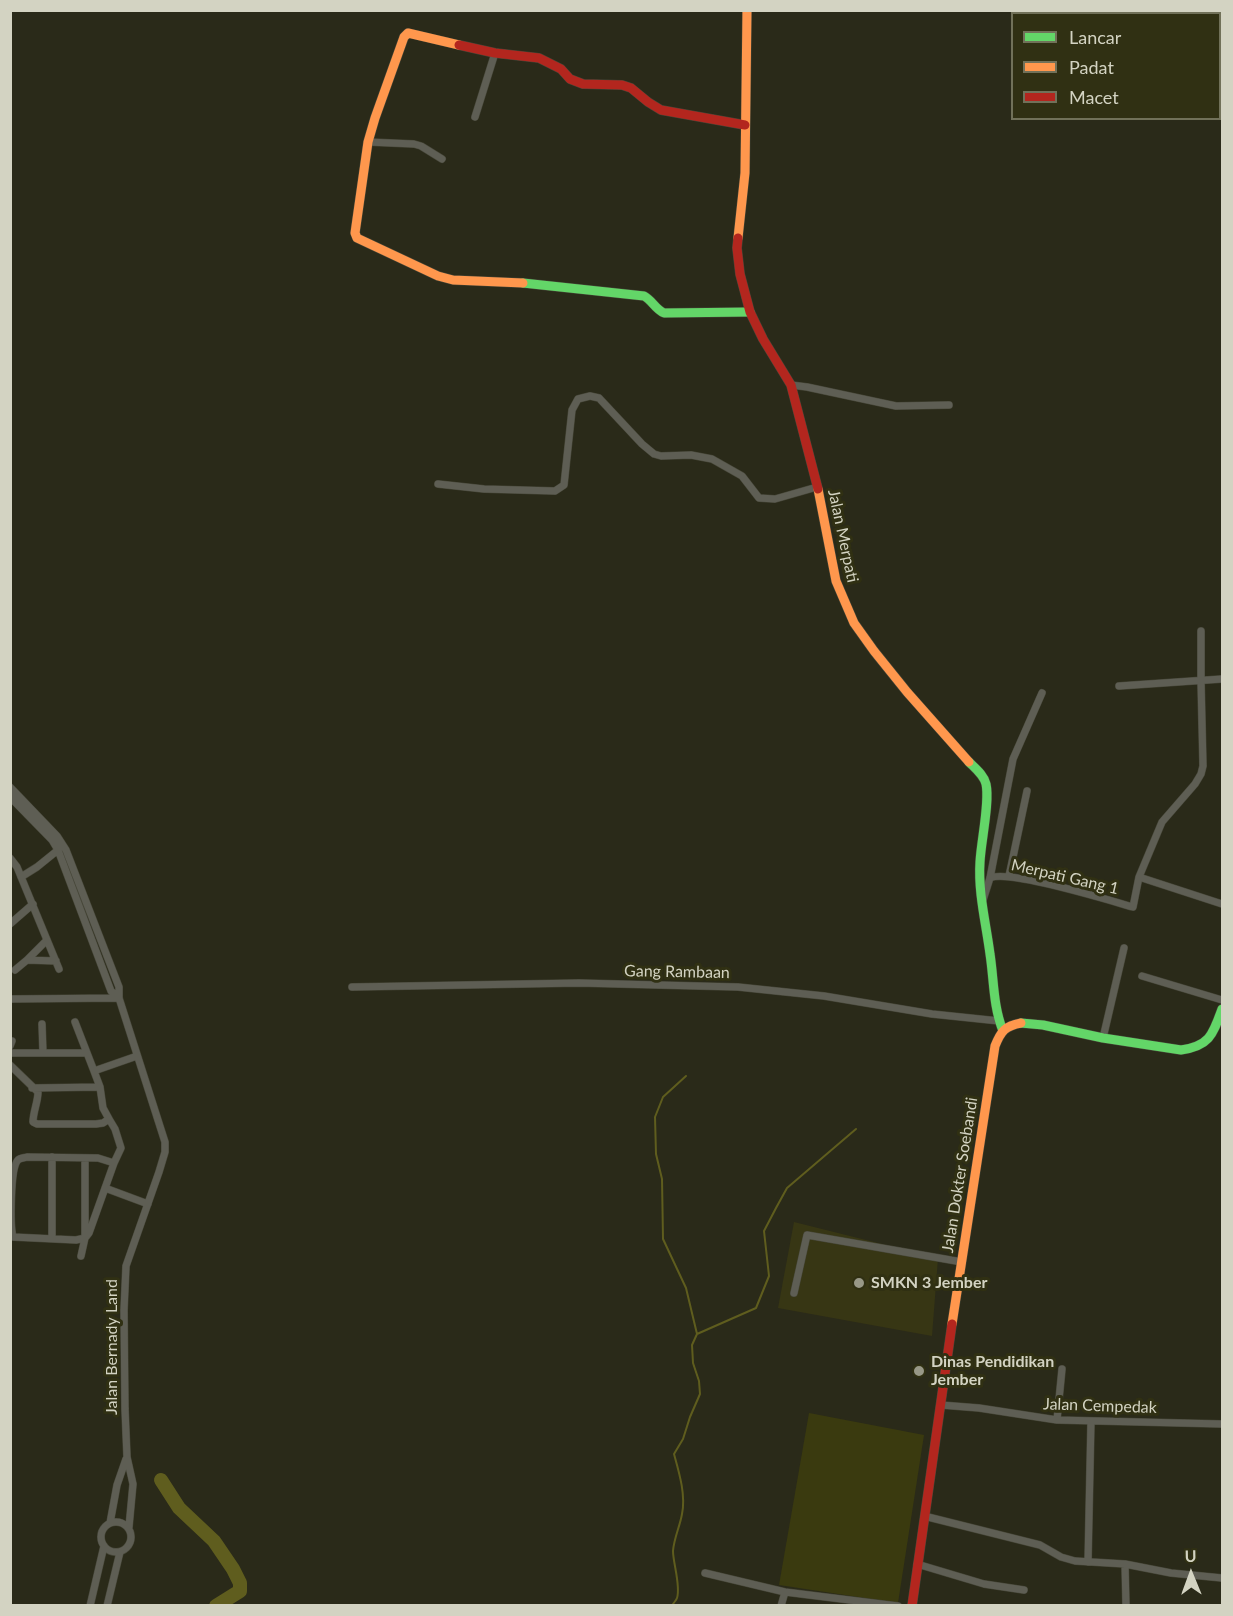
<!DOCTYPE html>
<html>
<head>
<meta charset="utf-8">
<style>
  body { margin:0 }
  #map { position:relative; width:1233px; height:1616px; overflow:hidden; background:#2a2a19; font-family:Lato,sans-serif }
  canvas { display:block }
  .frame { position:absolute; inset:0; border:12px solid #d3d3c2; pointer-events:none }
  .legend { position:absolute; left:1011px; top:12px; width:210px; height:108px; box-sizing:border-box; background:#303013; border:2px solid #717159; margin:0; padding:8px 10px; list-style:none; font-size:18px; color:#d3d3c2 }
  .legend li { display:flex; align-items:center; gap:12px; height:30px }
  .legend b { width:30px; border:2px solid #717159 }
  .north { position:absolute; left:1161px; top:1544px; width:60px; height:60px; -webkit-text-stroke:4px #303013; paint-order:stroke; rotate:359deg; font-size:16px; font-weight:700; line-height:24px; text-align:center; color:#d3d3c2 }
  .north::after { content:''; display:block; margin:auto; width:21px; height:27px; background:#d3d3c2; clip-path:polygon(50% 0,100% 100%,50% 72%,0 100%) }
</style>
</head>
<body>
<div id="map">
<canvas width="1233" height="1616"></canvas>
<div class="frame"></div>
<ul class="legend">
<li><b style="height:8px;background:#63d668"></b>Lancar</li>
<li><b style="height:8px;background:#ff974d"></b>Padat</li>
<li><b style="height:8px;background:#b3261e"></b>Macet</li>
</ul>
<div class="north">U</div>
</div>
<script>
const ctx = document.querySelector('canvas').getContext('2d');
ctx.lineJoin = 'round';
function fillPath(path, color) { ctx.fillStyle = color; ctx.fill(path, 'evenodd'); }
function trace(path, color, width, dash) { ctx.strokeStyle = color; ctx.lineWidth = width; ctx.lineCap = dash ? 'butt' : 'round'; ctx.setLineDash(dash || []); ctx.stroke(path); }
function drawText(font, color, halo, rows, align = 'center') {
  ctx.font = font + ' Lato,sans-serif'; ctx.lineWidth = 6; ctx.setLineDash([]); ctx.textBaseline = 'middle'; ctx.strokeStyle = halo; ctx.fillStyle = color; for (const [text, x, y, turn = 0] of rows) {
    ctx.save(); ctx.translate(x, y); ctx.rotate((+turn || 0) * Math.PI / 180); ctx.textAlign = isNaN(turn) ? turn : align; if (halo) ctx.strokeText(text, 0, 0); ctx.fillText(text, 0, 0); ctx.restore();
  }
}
fillPath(new Path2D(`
  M 794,1222 L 938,1258 L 932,1336 L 778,1308 Z`), '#373614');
fillPath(new Path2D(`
  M 809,1413 L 924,1435 L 898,1603 L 779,1585 Z`), '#3a3a0f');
trace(new Path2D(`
  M 697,1334 L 756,1308 L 769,1276 L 764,1231 L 776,1208 L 787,1188 L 856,1129
  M 672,1606 C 673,1603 676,1601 677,1598 C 681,1586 673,1563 673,1551 C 674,1538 680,1526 682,1514 C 686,1495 679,1472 674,1454 L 683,1439 L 690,1417 L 700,1394 L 699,1381 L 693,1363 L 692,1345 L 697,1334 L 686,1288 L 663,1239 L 662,1179 L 656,1154 L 655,1117 L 663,1097 L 686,1076`), '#5f5d1e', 2);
trace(new Path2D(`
  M 161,1480 L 179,1508 L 214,1541 L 233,1569 L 240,1583 L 240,1591 L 216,1606`), '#5f5d1e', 14);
const street = new Path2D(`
  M 475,117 L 495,53
  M 368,142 L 414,144 L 421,146 L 442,159
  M 791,385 L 807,387 L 896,406 L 949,405
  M 438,484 L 484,489 L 555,491 L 564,485 L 572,410 L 578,399 L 590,396 L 599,398 L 642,444 L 654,454 L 661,456 L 691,455 L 712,459 L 742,476 L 759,498 L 775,499 L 817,487
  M 1119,686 L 1222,679
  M 10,787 L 57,836 L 66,850 L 119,987 L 119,998 L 165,1142 L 165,1152 L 159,1172 L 126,1266 L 124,1310 L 125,1409 L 127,1457 L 133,1484 L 129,1527
  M 10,797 L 52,840 L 58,850 L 111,991 L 119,998
  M 10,858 L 17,867 L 59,969
  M 1009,876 L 1027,791
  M 21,877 L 37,867 L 58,850
  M 1139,877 L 1222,904
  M 990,878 C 1008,869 1108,900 1133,907 L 1139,877 L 1162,822 L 1195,784 L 1201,774 L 1203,766 L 1201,681 L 1201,631
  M 983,900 L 990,878 L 1013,759 L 1042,693
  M 10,924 L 33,904
  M 47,940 L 27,960 L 56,961
  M 15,970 L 27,960
  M 1142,976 L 1222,1000
  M 352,987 L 579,983 L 738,987 L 824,996 L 932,1014 L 999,1021
  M 10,999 L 119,998
  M 75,1022 L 94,1071 L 137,1056
  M 42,1024 L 43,1053
  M 1103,1038 L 1124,948
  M 10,1041 L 12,1041 L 10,1046
  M 10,1053 L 86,1053
  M 10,1065 L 38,1092 C 38,1102 33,1112 33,1122 L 37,1124 L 96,1124 L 103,1123 L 109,1119 L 103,1108 L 100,1087 L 94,1071
  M 32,1088 L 100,1087
  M 109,1119 L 115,1129 L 121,1148 L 114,1163
  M 27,1157 L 98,1158 L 114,1163 L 89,1233 L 85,1238 L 76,1240 L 13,1237 C 10,1226 10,1168 18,1160 C 20,1158 24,1158 27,1157 Z
  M 105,1188 L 148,1204
  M 52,1238 L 52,1157
  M 81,1256 L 85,1238 L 85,1158
  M 794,1293 L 807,1235 L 962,1262
  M 941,1405 L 979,1408 L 1057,1420 L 1222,1424
  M 1057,1420 L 1062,1369
  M 924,1516 L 1040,1545 L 1061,1557 L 1075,1561 L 1125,1564 L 1171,1573 L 1222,1578
  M101 1537a15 15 0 1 1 30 0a15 15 0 1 1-30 0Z
  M 110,1523 L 117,1485 L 126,1459
  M 1088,1562 L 1091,1421
  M 917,1564 L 984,1584 L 1024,1590
  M 1125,1564 L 1126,1606
  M 705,1573 L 785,1592 L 898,1606
  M 90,1606 L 104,1546
  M 107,1606 L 120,1552
  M 781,1606 L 785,1592`);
const fast = new Path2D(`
  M 523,283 L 644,296 C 652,300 655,309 664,313 L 750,312
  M 969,762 C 975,768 984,775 986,784 C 990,802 981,841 980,862 C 978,893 986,923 990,954 C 994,980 993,1006 1003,1031
  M 1021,1023 L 1043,1025 L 1103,1038 L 1181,1050 C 1210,1046 1213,1034 1222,1009`);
const slow = new Path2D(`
  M 459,45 L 408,33 L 404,37 L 375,118 L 368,142 L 355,233 L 357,238 L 438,276 L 453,280 L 523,283
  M 738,238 L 745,173 L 747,10
  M 818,489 L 836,581 L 854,623 L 874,651 L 907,692 L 969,762
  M 952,1324 L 995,1046 C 1001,1031 1005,1026 1021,1023`);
const jam = new Path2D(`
  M 459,45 L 495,53 L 539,58 L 561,69 L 570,79 L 583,84 L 622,85 L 631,88 L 648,102 L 661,110 L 745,125
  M 738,238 L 737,248 L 740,274 L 750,312 L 763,339 L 791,385 L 818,489
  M 912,1606 L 952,1324`);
trace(street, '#474739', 8);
trace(fast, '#474739', 10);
trace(slow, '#474739', 10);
trace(jam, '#474739', 10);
trace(street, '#5e5e54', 7);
trace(fast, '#63d668', 9);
trace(slow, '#ff974d', 9);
trace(jam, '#b3261e', 9);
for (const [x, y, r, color] of [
  [859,1283,6,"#989887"],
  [919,1371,6,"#989887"]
]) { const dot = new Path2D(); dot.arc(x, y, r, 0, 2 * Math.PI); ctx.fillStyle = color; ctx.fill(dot); trace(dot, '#303013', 2); }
drawText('16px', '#d3d3c2', '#303013', [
  ["Jalan Merpati",843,536,78],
  ["Merpati Gang 1",1065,877,13],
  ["Gang Rambaan",677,972,1],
  ["Jalan Dokter Soebandi",960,1175,-81],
  ["Jalan Bernady Land",112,1347,-90],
  ["Jalan Cempedak",1100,1406,2]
]);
drawText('bold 16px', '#d3d3c2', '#303013', [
  ["SMKN 3 Jember",871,1283],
  ["Dinas Pendidikan",931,1362],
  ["Jember",931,1380]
], 'left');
</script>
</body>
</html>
